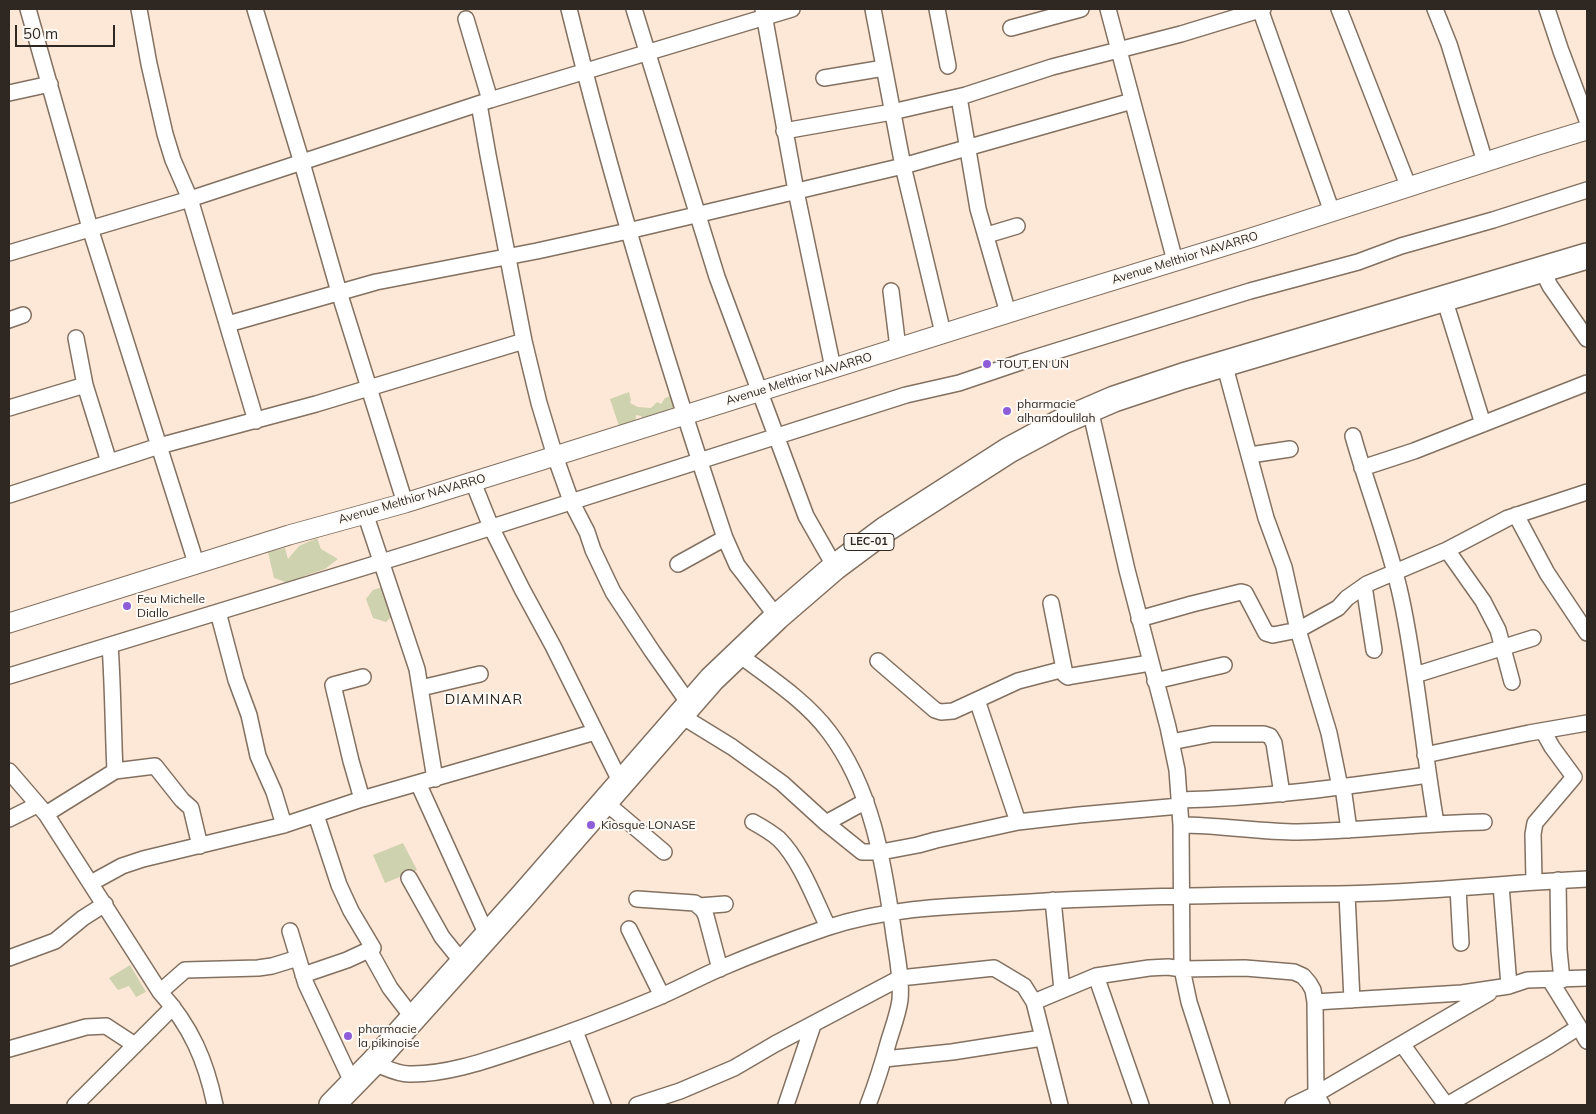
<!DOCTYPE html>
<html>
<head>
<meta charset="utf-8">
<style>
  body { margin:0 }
  #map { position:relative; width:1596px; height:1114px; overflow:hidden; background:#fde8d7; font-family:Mulish,sans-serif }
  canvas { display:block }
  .frame { position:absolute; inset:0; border:10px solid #2f2721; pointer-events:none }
  .scale { position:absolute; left:15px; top:25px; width:100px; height:22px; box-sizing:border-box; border:2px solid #2f2721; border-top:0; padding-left:6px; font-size:15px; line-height:18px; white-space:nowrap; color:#2f2721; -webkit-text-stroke:4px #fdf9f5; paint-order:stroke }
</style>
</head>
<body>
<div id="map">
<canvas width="1596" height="1114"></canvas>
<div class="frame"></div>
<div class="scale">50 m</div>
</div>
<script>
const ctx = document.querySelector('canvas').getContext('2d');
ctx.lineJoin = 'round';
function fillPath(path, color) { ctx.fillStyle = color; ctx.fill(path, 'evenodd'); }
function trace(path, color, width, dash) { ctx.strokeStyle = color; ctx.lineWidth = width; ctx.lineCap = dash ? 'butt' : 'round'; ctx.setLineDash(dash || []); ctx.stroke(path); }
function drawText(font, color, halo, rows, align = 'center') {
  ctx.font = font + ' Mulish,sans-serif'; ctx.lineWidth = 4; ctx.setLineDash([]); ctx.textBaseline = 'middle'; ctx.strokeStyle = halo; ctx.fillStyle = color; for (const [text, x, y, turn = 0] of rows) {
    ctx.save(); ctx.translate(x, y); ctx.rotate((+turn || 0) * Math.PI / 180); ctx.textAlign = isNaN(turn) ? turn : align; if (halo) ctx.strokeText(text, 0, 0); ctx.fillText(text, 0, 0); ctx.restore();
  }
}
fillPath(new Path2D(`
  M 629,392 L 631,400 L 630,403 L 638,407 L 651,408 L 657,402 L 661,404 L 665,398 L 675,394 L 680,410 L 646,425 L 641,416 L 636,415 L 635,428 L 621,432 L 610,399 Z
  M 317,538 L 321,549 L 338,559 L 325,569 L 304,576 L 294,585 L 274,578 L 268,552 L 285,548 L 288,559 L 299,546 Z
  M 388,585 L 395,613 L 386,622 L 373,618 L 366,599 L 373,590 Z
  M 403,843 L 417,870 L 385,883 L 373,855 Z
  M 130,965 L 146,992 L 136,997 L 129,986 L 118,990 L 109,978 Z`), '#cfd2ae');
const minor = new Path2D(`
  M 28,9 L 90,228 L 196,563
  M 139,9 L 149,64 L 165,134 L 173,160 L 190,199 L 256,421
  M 255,9 L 302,163 L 339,292 L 405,503
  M 569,9 C 613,188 667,364 725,538 L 737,565 L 777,617
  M 634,9 L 717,277 L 806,516 L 835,567
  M 763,9 L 796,191 L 833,368
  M 873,9 L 903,166 L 943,333
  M 937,9 L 948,66
  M 1108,9 L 1175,261
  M 1260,9 L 1332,212
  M 1339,9 L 1409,188
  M 1435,9 L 1449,44 L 1485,162
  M 1547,9 L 1561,51 L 1587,120
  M 466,19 L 490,100
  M 1011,28 L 1081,9
  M 824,78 L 884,68
  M 9,93 L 50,84
  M 959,97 L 978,209 L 1008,313
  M 479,104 L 488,155 L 524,341 L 539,403 L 555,456 L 571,501 L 587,532 L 593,550 L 613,592 L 652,651 L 690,705
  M 784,131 L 892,112 L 966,95 L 1052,67 L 1181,34 L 1263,9
  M 987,235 L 1017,226
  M 9,253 L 190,199 L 490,100 L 792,9
  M 1542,270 L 1550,286 L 1587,339
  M 891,291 L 898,348
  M 1444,298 L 1483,424
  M 9,320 L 23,315
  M 228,324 L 376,282 L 537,251 L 628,231 L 903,166 L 1132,101
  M 76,338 L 85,385 L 109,462
  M 1224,363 L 1266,518 L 1284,567 L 1298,630 L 1329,733 L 1340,787
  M 9,408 L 85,385
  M 1090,409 L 1127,570 L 1168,727 L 1177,770 L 1181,825 L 1182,969 L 1189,1002 L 1222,1105
  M 1353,436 C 1368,490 1389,542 1401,597 C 1417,671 1423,748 1436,823
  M 1250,455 L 1290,449
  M 1362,468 L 1414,451 L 1587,383
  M 473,482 L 491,527 L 522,589 L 553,646 L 621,783
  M 9,495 L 159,446 L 316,404 L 524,341
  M 365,513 L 417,669 L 435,779
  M 1516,515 L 1547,573 L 1587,633
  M 1447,550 L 1483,601 L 1498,630 L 1512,682
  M 678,564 L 725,538
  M 1364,586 L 1374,650
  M 1051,603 L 1064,669
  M 218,612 L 236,680 L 249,715 L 258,756 L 274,792 L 284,825
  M 1139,619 L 1192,604 L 1241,592 L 1245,593 L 1266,633 L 1273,635 L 1298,630 L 1338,608 L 1347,598 L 1367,584 L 1447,550 L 1508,518 L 1587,492
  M 110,645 C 113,687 113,729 115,771
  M 738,654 C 769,677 806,701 829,732 C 872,789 883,860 893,928 C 896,952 902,976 900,1000 C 898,1014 893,1027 889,1040 C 883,1062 876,1084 868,1105
  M 878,661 L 935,710 L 941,712 L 953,711 L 1018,681 L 1064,669 L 1065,675 L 1068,677 L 1072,676 L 1150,663
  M 1415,675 L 1533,638
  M 9,676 L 414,552 L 906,395 L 959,383 L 1021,362 L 1250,291 L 1358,262 L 1401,246 L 1493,220 L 1587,190
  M 1155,681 L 1224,665
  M 421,688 L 480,674
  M 977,700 L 1018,822
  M 680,715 L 732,747 L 782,783 L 826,823 L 862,852 L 881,852 L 918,845 L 936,840 L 1018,822 L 1079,815 L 1180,806
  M 1171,742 L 1212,734 L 1264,734 L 1270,736 L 1274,743 L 1282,794
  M 1425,755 L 1529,733 L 1587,723
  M 9,771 L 46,814 L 160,992 C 191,1026 206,1061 215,1105
  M 418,783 L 487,935
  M 1343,787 L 1349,830
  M 362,799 L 351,761 L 333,685 L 363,677
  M 1179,800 C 1263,798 1345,787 1428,775
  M 605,802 L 664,852
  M 46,814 L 115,771 L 155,766 L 182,800 L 191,808 L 200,846
  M 9,819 L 37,805
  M 753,822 C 762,827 771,832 779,839 C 801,861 815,900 828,927
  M 826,823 L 866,801
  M 1181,825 C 1220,825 1259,832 1298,832 C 1360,831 1422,823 1484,822
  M 409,878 L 442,937 L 463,963
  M 1558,880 L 1559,950 L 1562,980
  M 1534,881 L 1533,834 L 1535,823 L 1574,777 L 1552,747 L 1543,731
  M 91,883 L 122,866 L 143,859 L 284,825 L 362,799 L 595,732
  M 1458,888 L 1461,943
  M 1347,894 L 1352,1000
  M 637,899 L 695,903 L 703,910 L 706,916 L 720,969
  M 1053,900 L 1062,990
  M 699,906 L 725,904
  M 629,929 L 662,996
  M 290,931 L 306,984 L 353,1084
  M 369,950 L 390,988 L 413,1018
  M 9,958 L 55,941 L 83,918 L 105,904
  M 303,975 L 347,960 L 373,948 L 351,911 L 339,885 L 316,815
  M 1096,976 L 1141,1105
  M 1509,986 L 1527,980 L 1587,978
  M 160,992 L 185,970 L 258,968 L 272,966 L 298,958
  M 1034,1002 L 1096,976 L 1149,968 L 1168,967 L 1182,969 L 1245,968 L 1294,972 L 1303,976 L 1309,983 L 1313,990 L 1315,1002 L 1316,1094 L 1322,1105
  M 1315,1002 L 1462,993 L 1509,986 L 1501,885
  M 1579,1027 L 1587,1041
  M 575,1031 L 603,1105
  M 1402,1044 L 1446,1105
  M 9,1049 L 86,1027 L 106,1026 L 135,1045
  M 884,1059 L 952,1052 L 1042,1038
  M 373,1063 C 385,1067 396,1074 409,1074 C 447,1075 488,1060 524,1048 C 570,1033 614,1016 659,997 C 680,988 700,977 721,968 C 756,953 791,940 826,928 C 886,908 949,906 1012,903 C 1120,896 1229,895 1337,894 C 1421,893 1504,883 1587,879
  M 75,1105 L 173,1007
  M 637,1105 L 680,1091 L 734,1068 L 775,1044 L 900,978 L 994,968 L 1024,986 L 1034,1002 L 1060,1105
  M 786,1105 L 813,1025
  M 1293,1105 L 1316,1094 L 1489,993
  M 1447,1105 L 1549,1046 L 1579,1027 L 1550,980`);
const tertiary = new Path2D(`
  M 9,623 L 289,535 L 405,503 L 555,456 L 1056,298 L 1254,237 L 1538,145 L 1587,130`);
const trunk = new Path2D(`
  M 332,1105 L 373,1063 L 522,897 L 712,679 L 777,617 L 835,567 L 886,529 L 1009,450 L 1063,421 L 1114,399 L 1183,376 L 1587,256`);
trace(minor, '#827061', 18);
trace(tertiary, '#827061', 21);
trace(trunk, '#827061', 28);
trace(minor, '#fff', 15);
trace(tertiary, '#fff', 19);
trace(trunk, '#fff', 25);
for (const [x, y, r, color] of [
  [987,364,5,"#8d5ed7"],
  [1007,411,5,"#8d5ed7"],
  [127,606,5,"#8d5ed7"],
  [591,825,5,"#8d5ed7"],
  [348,1036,5,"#8d5ed7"]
]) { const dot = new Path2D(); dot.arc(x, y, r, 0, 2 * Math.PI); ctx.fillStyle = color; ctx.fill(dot); trace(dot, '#fdf9f5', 2); }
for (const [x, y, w] of [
  [869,542,50]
]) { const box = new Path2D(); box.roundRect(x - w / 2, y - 8.5, w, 17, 4); ctx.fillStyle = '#fdf9f5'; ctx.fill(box); trace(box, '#2f2721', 1); }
drawText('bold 11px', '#2f2721', null, [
  ["LEC-01",869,542]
]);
drawText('12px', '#2f2721', '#fdf9f5', [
  ["Avenue Melthior NAVARRO",1185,258,-17],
  ["Avenue Melthior NAVARRO",799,379,-17],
  ["Avenue Melthior NAVARRO",412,499,-16]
]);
drawText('12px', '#2f2721', '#fdf9f5', [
  ["TOUT EN UN",997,364],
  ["pharmacie",1017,404],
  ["alhamdoulilah",1017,418],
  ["Feu Michelle",137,599],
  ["Diallo",137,613],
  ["Kiosque LONASE",601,825],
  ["pharmacie",358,1029],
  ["la pikinoise",358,1043]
], 'left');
ctx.letterSpacing = '1px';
drawText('14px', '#2f2721', '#fdf9f5', [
  ["DIAMINAR",484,700]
]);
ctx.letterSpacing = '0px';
</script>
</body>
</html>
